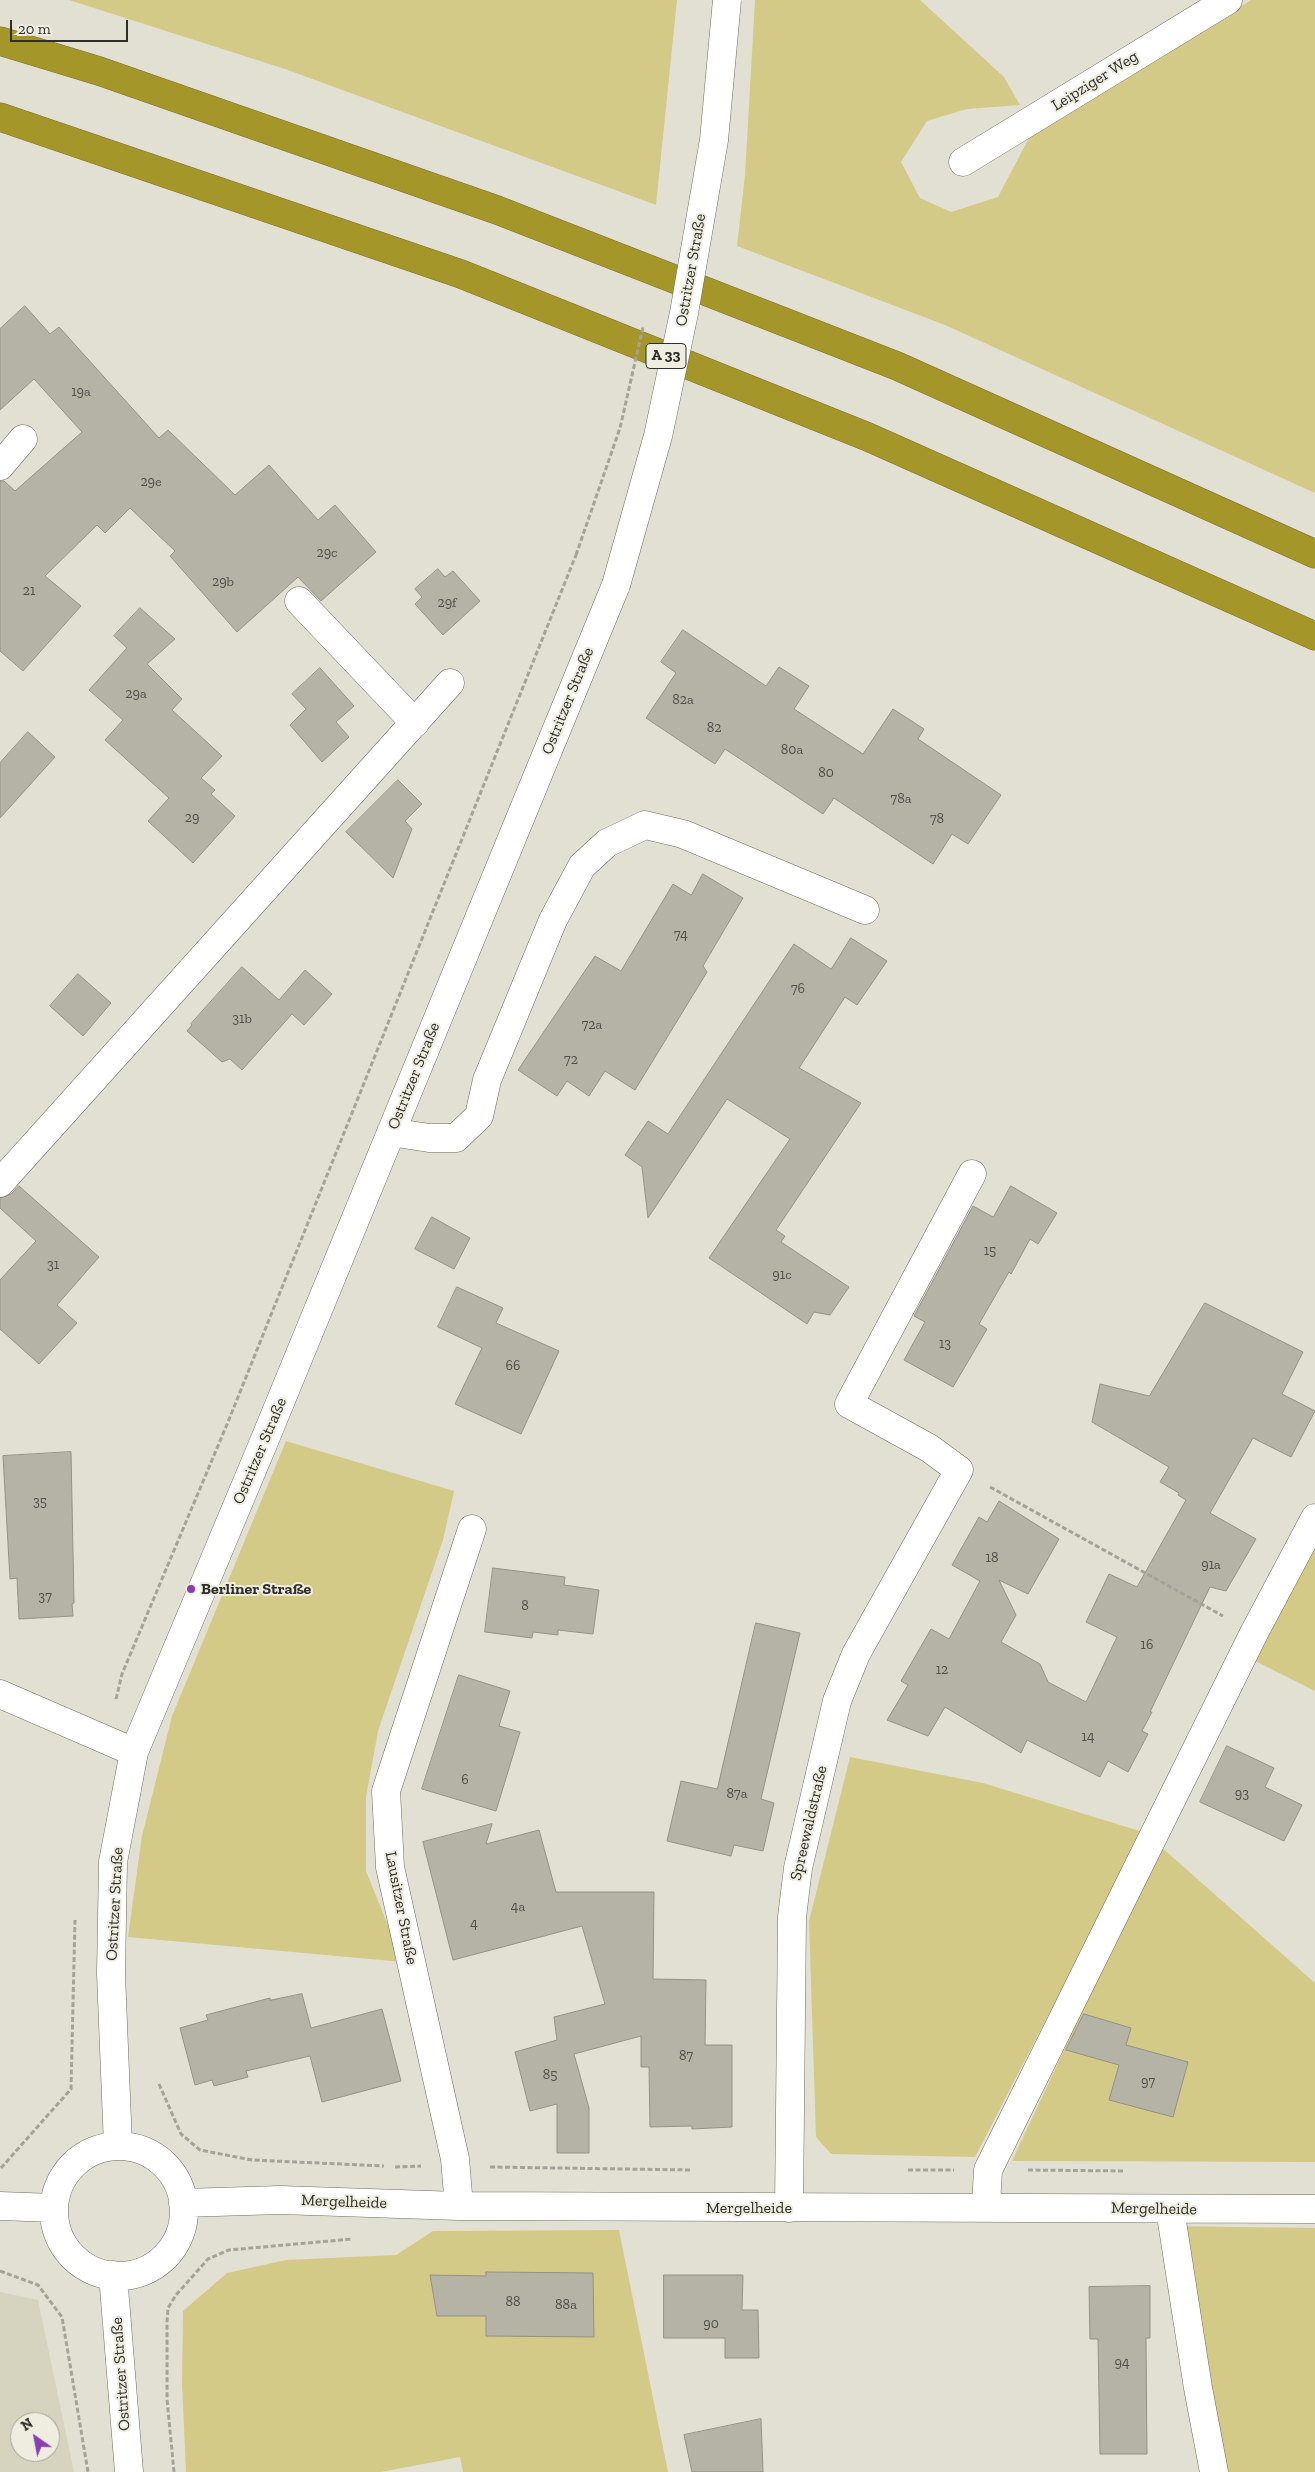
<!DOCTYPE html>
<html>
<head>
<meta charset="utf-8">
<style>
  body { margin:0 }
  #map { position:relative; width:1315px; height:2472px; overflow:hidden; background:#e2e0d3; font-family:"Zilla Slab",serif }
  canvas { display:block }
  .north { position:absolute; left:10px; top:2412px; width:50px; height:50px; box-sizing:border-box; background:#efede0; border:1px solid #a2a197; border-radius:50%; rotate:327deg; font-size:14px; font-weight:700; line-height:20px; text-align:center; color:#2f2e29 }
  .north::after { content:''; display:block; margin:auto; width:18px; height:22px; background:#883fb2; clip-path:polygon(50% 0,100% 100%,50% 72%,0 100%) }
  .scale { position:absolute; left:10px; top:20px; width:118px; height:22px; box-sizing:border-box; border:2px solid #2f2e29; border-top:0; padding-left:6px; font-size:15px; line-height:18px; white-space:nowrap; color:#2f2e29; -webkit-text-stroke:4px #efede0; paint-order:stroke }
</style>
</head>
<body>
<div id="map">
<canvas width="1315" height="2472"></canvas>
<div class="north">N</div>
<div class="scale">20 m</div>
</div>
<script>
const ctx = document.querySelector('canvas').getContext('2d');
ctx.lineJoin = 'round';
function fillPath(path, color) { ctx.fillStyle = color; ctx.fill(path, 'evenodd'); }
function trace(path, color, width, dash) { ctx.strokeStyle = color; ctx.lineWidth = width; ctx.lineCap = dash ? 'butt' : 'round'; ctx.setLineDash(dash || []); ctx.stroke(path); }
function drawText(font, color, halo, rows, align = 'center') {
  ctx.font = font + ' "Zilla Slab",serif'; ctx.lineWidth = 4; ctx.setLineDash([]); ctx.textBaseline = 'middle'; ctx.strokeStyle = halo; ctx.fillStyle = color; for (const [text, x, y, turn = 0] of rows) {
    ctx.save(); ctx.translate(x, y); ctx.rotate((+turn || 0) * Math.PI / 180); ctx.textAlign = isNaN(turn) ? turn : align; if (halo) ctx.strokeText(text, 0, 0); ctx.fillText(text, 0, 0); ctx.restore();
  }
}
fillPath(new Path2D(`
  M 0,2292 L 38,2300 L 74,2472 L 0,2472 ZM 20,2422 L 50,2422 L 50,2452 L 20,2452 Z`), '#d6d4bf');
fillPath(new Path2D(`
  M 69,0 L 677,0 L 656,205 L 285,69 Z
  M 755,0 L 920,0 L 1004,77 L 1020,105 L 967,109 L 927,121 L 901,162 L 920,198 L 951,212 L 998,197 L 1029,138 L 1251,0 L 1315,0 L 1315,493 L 945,325 L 737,246 L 745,175 Z
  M 286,1441 L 454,1491 L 443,1540 L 378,1731 L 366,1797 L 366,1871 L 403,1962 L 128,1937 L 142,1836 L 172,1716 Z
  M 1315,1539 L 1315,1691 L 1253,1660 Z
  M 850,1757 L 983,1783 L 1143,1832 L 975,2157 L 831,2154 L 816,2137 L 809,1921 Z
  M 1160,1846 L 1315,1983 L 1315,2162 L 1012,2161 Z
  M 1167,2226 L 1315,2228 L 1315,2472 L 1216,2472 Z
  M 619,2230 L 668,2472 L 463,2472 L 460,2457 L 381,2472 L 186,2472 L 182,2383 L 183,2311 L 227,2273 L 286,2260 L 396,2255 L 433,2231 Z`), '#d4ca87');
const building = new Path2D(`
  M 25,306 L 50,334 L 59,327 L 159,438 L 168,430 L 235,495 L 269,465 L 318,520 L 335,505 L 376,552 L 321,601 L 298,577 L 237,632 L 170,556 L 175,551 L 130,508 L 105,533 L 97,525 L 45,576 L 81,606 L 23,671 L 0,651 L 0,481 L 4,481 L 15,491 L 82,432 L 34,379 L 0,410 L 0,329 Z
  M 438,569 L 445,577 L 453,571 L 480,601 L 443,635 L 415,604 L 422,597 L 415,589 Z
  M 140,608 L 175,639 L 147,664 L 182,699 L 172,710 L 222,756 L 201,778 L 215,790 L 211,794 L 235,816 L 193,863 L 148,821 L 169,798 L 105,740 L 123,720 L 89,690 L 127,648 L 114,636 Z
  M 683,630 L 766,686 L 779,667 L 809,686 L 794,709 L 863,754 L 893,709 L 924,729 L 918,739 L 1001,795 L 968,844 L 952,834 L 933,864 L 834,798 L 823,814 L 725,749 L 715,764 L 646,718 L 676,673 L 661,662 Z
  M 320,668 L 354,706 L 336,722 L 349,737 L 322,762 L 290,725 L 306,709 L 292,694 Z
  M 28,732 L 55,757 L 0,818 L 0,763 Z
  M 398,780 L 422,804 L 405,821 L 412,829 L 393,878 L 346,832 Z
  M 703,874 L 743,898 L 703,966 L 707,972 L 635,1090 L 605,1071 L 589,1096 L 567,1081 L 557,1096 L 518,1070 L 595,956 L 621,971 L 673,884 L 691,895 Z
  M 851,938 L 887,961 L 857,1005 L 845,997 L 799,1068 L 861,1103 L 776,1230 L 785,1236 L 781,1242 L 849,1287 L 830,1315 L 814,1312 L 807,1324 L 709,1258 L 790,1139 L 727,1099 L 648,1218 L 642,1167 L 625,1155 L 648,1121 L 668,1134 L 794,944 L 831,969 Z
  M 242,967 L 279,1000 L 305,970 L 332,994 L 304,1025 L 292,1014 L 242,1070 L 230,1059 L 222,1062 L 187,1031 L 192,1025 L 191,1024 Z
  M 78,974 L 111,1003 L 83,1036 L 50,1006 Z
  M 19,1186 L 99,1257 L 57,1305 L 77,1323 L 39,1364 L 0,1329 L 0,1280 L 36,1241 L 0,1208 L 0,1198 L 11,1194 Z
  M 1011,1186 L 1057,1213 L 1038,1244 L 1030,1239 L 1011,1274 L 1009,1272 L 979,1324 L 987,1329 L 953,1387 L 904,1360 L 925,1322 L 914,1316 L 973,1206 L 993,1217 Z
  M 432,1217 L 470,1238 L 454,1269 L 415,1249 Z
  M 457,1287 L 503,1308 L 496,1323 L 559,1351 L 521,1434 L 455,1404 L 482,1348 L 438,1327 Z
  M 1205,1303 L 1303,1352 L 1282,1394 L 1315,1411 L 1291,1457 L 1253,1438 L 1210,1513 L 1256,1539 L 1226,1591 L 1210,1587 L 1150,1712 L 1152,1712 L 1142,1731 L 1148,1734 L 1128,1772 L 1108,1761 L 1100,1777 L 1027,1740 L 1021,1753 L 945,1707 L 928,1736 L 887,1720 L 908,1685 L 901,1681 L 931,1629 L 949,1639 L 980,1581 L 952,1565 L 979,1517 L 987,1522 L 999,1501 L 1059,1539 L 1028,1594 L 999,1580 L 1016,1615 L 1001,1642 L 1040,1664 L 1048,1682 L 1086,1702 L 1117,1637 L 1086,1622 L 1109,1574 L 1137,1587 L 1186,1500 L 1178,1495 L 1179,1493 L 1160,1482 L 1169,1467 L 1092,1422 L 1100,1384 L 1149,1396 Z
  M 71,1452 L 74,1603 L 72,1604 L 73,1616 L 19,1619 L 17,1578 L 10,1579 L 3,1456 Z
  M 493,1568 L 565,1577 L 564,1585 L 599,1590 L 593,1634 L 558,1630 L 558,1635 L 533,1632 L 532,1638 L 485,1632 Z
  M 756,1623 L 800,1633 L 761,1799 L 774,1803 L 763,1851 L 734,1845 L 731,1856 L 667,1841 L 681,1781 L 717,1789 Z
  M 459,1675 L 510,1691 L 499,1726 L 520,1732 L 496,1811 L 422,1789 Z
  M 1227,1746 L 1274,1768 L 1265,1787 L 1302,1805 L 1284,1841 L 1200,1802 Z
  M 492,1824 L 486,1844 L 539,1830 L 556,1892 L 654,1892 L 653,1979 L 706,1980 L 705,2045 L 732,2045 L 732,2127 L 692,2129 L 692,2126 L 650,2127 L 649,2067 L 641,2067 L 641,2036 L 574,2054 L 589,2108 L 589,2153 L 557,2153 L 557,2104 L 530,2111 L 515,2052 L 557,2040 L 554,2017 L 605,2004 L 582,1926 L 453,1960 L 423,1842 Z
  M 302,1994 L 311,2028 L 382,2009 L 401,2081 L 322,2102 L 310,2056 L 246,2071 L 248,2077 L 214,2086 L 212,2080 L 195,2085 L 180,2028 L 208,2020 L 206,2015 L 270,1998 L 270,2000 Z
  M 1084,2014 L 1131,2028 L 1126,2045 L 1188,2062 L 1173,2117 L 1109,2100 L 1119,2065 L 1066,2050 Z
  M 486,2272 L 593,2273 L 594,2337 L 486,2336 L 486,2316 L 437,2316 L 430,2275 L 486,2276 Z
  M 664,2275 L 743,2275 L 742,2310 L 758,2310 L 759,2358 L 725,2358 L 725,2338 L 664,2338 Z
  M 1150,2286 L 1150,2338 L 1146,2338 L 1147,2454 L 1100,2454 L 1098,2339 L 1090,2339 L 1089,2287 Z
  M 761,2419 L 763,2472 L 692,2472 L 684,2435 Z`);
fillPath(building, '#b4b3a6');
trace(building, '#939285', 1);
const minor = new Path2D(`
  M 963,162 L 1228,0
  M 0,466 L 23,439
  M 299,601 L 415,723
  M 391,1132 L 429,1138 L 456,1138 L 479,1116 L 487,1080 L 553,920 L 582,866 L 607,843 L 645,825 L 683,834 L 865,910
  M 0,1183 L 450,683
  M 0,1694 L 134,1752
  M 118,2146 L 111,1974 L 113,1862 L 134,1752 L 263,1444 L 616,585
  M54 2211a65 65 0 1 1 130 0a65 65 0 1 1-130 0Z
  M 183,2203 L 280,2200 L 459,2206 L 1315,2209
  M 0,2206 L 54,2208
  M 459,2206 L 455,2159 L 390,1867 L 386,1791 L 472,1529
  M 986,2206 L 988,2170 L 1254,1633 L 1315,1518
  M 789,2208 L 792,1917 L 798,1868 L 837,1701 L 856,1654 L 959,1470 L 929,1448 L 849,1404 L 972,1174
  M 1170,2209 L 1198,2388 L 1214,2472
  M 113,2275 L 129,2472`);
const highway = new Path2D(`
  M 0,41 L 99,71 L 497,210 L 646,268 L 897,366 L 1315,554
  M 0,117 L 461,274 L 868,437 L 1315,636`);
trace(minor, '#6e6c60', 29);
trace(highway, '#7c7229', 29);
trace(new Path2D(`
  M 990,1487 L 1223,1616
  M 116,1699 L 122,1674 L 228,1422 L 576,555
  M 159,2084 L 181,2134 L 200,2150 L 252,2160 L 384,2166
  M 395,2167 L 421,2166
  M 490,2167 L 691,2170
  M 1,2168 L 71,2089 L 75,1920
  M 908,2170 L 954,2170
  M 1028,2170 L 1124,2171
  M 0,2271 L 38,2285 L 62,2317 L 88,2472
  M 174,2472 L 167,2399 L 167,2322 L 168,2308 L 176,2295 L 208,2259 L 229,2250 L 352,2239`), '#a4a399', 3, [5, 2.5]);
trace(minor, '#fff', 28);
trace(highway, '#a59629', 28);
const minorBridge = new Path2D(`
  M 616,585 L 658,436 L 684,313 L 714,140 L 727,0`);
trace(minorBridge, '#6e6c60', 29, []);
trace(new Path2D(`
  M 576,555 L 620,428 L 643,327`), '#a4a399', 3, [5, 2.5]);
trace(minorBridge, '#fff', 28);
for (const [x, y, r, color] of [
  [191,1589,5,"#883fb2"]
]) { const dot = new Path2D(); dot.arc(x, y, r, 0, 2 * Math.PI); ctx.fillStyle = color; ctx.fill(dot); trace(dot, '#efede0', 2); }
drawText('14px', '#504f48', null, [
  ["19a",81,392],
  ["29e",151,482],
  ["29c",327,553],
  ["29b",223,582],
  ["21",29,591],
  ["29f",447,603],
  ["29a",136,694],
  ["82a",683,700],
  ["82",714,728],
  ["80a",792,750],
  ["80",826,773],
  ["78a",901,799],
  ["29",192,818],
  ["78",937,819],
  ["74",681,935],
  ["76",798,989],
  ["31b",242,1019],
  ["72a",592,1025],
  ["72",571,1060],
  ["15",990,1251],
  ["31",53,1265],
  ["91c",782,1275],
  ["13",945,1344],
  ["66",513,1366],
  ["35",40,1502],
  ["18",992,1558],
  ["91a",1211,1565],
  ["37",45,1597],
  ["8",525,1606],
  ["16",1147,1645],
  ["12",942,1670],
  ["14",1088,1737],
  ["6",465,1780],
  ["87a",737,1794],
  ["93",1242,1794],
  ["4a",518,1907],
  ["4",474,1924],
  ["87",686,2056],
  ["85",550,2075],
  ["97",1148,2082],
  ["88",513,2302],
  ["88a",566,2305],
  ["90",711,2324],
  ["94",1122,2363]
]);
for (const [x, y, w] of [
  [666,356,40]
]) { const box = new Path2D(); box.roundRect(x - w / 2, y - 12.5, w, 25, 4); ctx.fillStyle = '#efede0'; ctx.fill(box); trace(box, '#2f2e29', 1); }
drawText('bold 15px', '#2f2e29', null, [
  ["A 33",666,356]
]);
drawText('16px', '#2f2e29', '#efede0', [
  ["Leipziger Weg",1095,81,-32],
  ["Ostritzer Straße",691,270,-80],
  ["Ostritzer Straße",568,701,-68],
  ["Ostritzer Straße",414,1076,-68],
  ["Ostritzer Straße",260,1451,-67],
  ["Spreewaldstraße",809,1823,-77],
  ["Ostritzer Straße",115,1904,-87],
  ["Lausitzer Straße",401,1908,79],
  ["Mergelheide",344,2202,2],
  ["Mergelheide",749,2208],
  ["Mergelheide",1154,2209,1],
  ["Ostritzer Straße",121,2374,-94]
]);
drawText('bold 16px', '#2f2e29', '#efede0', [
  ["Berliner Straße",201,1589]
], 'left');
</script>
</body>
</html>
